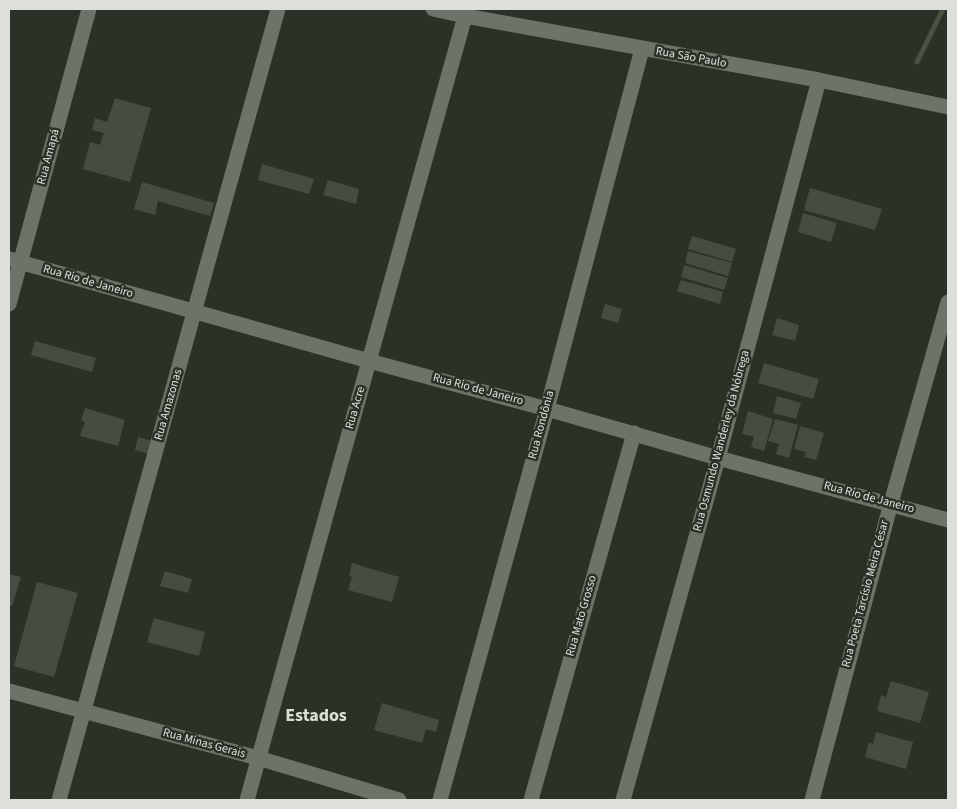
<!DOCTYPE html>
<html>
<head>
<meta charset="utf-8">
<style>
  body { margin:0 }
  #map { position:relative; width:957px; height:809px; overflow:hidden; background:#2c3127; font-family:"Source Sans 3",sans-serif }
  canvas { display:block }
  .frame { position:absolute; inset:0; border:10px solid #dde0da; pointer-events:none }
</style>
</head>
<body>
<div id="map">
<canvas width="957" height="809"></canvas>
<div class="frame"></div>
</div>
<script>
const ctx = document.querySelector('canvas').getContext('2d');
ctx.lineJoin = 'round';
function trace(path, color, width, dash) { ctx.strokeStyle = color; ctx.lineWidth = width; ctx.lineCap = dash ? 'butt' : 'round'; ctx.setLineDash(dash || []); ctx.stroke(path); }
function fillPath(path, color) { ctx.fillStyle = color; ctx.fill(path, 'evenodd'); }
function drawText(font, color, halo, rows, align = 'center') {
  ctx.font = font + ' "Source Sans 3",sans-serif'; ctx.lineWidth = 5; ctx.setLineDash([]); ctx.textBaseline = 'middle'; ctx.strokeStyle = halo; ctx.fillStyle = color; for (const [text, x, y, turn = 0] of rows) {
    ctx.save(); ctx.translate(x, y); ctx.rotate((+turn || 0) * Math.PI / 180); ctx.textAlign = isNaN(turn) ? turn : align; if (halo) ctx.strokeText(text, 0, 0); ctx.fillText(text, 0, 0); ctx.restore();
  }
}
trace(new Path2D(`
  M 917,62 L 943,9`), '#495341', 5);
fillPath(new Path2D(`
  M 115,98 L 151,108 L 130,182 L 83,169 L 90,142 L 100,145 L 104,133 L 92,130 L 95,118 L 107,122 Z
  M 262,164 L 314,179 L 309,194 L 258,180 Z
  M 328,180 L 359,189 L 356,204 L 323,195 Z
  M 142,182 L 214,203 L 210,216 L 158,201 L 155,215 L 134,209 Z
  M 810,188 L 882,209 L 875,230 L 804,210 Z
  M 803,213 L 837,223 L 831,242 L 798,232 Z
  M 692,236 L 736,249 L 732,262 L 688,249 Z
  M 688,251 L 732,263 L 728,276 L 685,263 Z
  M 684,265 L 728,278 L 724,290 L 681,277 Z
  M 681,280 L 723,292 L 720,304 L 677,291 Z
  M 605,304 L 622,309 L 618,323 L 601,318 Z
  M 777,318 L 799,325 L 795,341 L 772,335 Z
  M 35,341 L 96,358 L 92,372 L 31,355 Z
  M 764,363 L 819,379 L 813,399 L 758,383 Z
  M 777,396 L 801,403 L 796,419 L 773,413 Z
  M 85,408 L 125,420 L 118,446 L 80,436 L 85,422 L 81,420 Z
  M 748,411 L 773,419 L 764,451 L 751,447 L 754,437 L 742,434 Z
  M 775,419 L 798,425 L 789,458 L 776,454 L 779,444 L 768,441 Z
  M 800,426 L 824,433 L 816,460 L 804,457 L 806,452 L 794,449 Z
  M 138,437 L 153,441 L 149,454 L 135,450 Z
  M 352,563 L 399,577 L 392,602 L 348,590 L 352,577 L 349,576 Z
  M 165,571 L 192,579 L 188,593 L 160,586 Z
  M 9,574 L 21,577 L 12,606 L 9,605 Z
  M 37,582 L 78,593 L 54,677 L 14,666 Z
  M 154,618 L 205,632 L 199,656 L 147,642 Z
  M 891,681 L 929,692 L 920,723 L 877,711 L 881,695 L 886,697 Z
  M 382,703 L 439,720 L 436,732 L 426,729 L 422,743 L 374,730 Z
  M 876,732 L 913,742 L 906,769 L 865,757 L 869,742 L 873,744 Z`), '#474c42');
trace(new Path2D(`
  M 433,9 L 465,16 L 819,80 L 948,107
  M 9,259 L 369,361 L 547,409 L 718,458 L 948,520
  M 9,304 L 89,9
  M 9,691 L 258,758 L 399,800
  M 59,800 L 278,9
  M 247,800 L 465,16
  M 440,800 L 547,409 L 642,49
  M 531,800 L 634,433
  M 623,800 L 718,458 L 819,80
  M 812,800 L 891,503 L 948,302`), '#6d7368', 15);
drawText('12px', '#dde0da', '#2c3127', [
  ["Rua São Paulo",691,58,10],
  ["Rua Amapá",49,157,-75],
  ["Rua Rio de Janeiro",88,282,16],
  ["Rua Rio de Janeiro",478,390,15],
  ["Rua Amazonas",169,405,-74],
  ["Rua Acre",356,408,-74],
  ["Rua Rondônia",542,425,-75],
  ["Rua Osmundo Wanderley da Nóbrega",722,441,-75],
  ["Rua Rio de Janeiro",869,498,15],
  ["Rua Poeta Tarcísio Meira César",866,594,-75],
  ["Rua Mato Grosso",582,616,-74],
  ["Rua Minas Gerais",204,744,15]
]);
drawText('bold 18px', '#d9e0d3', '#2c3127', [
  ["Estados",316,717]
]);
</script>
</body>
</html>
